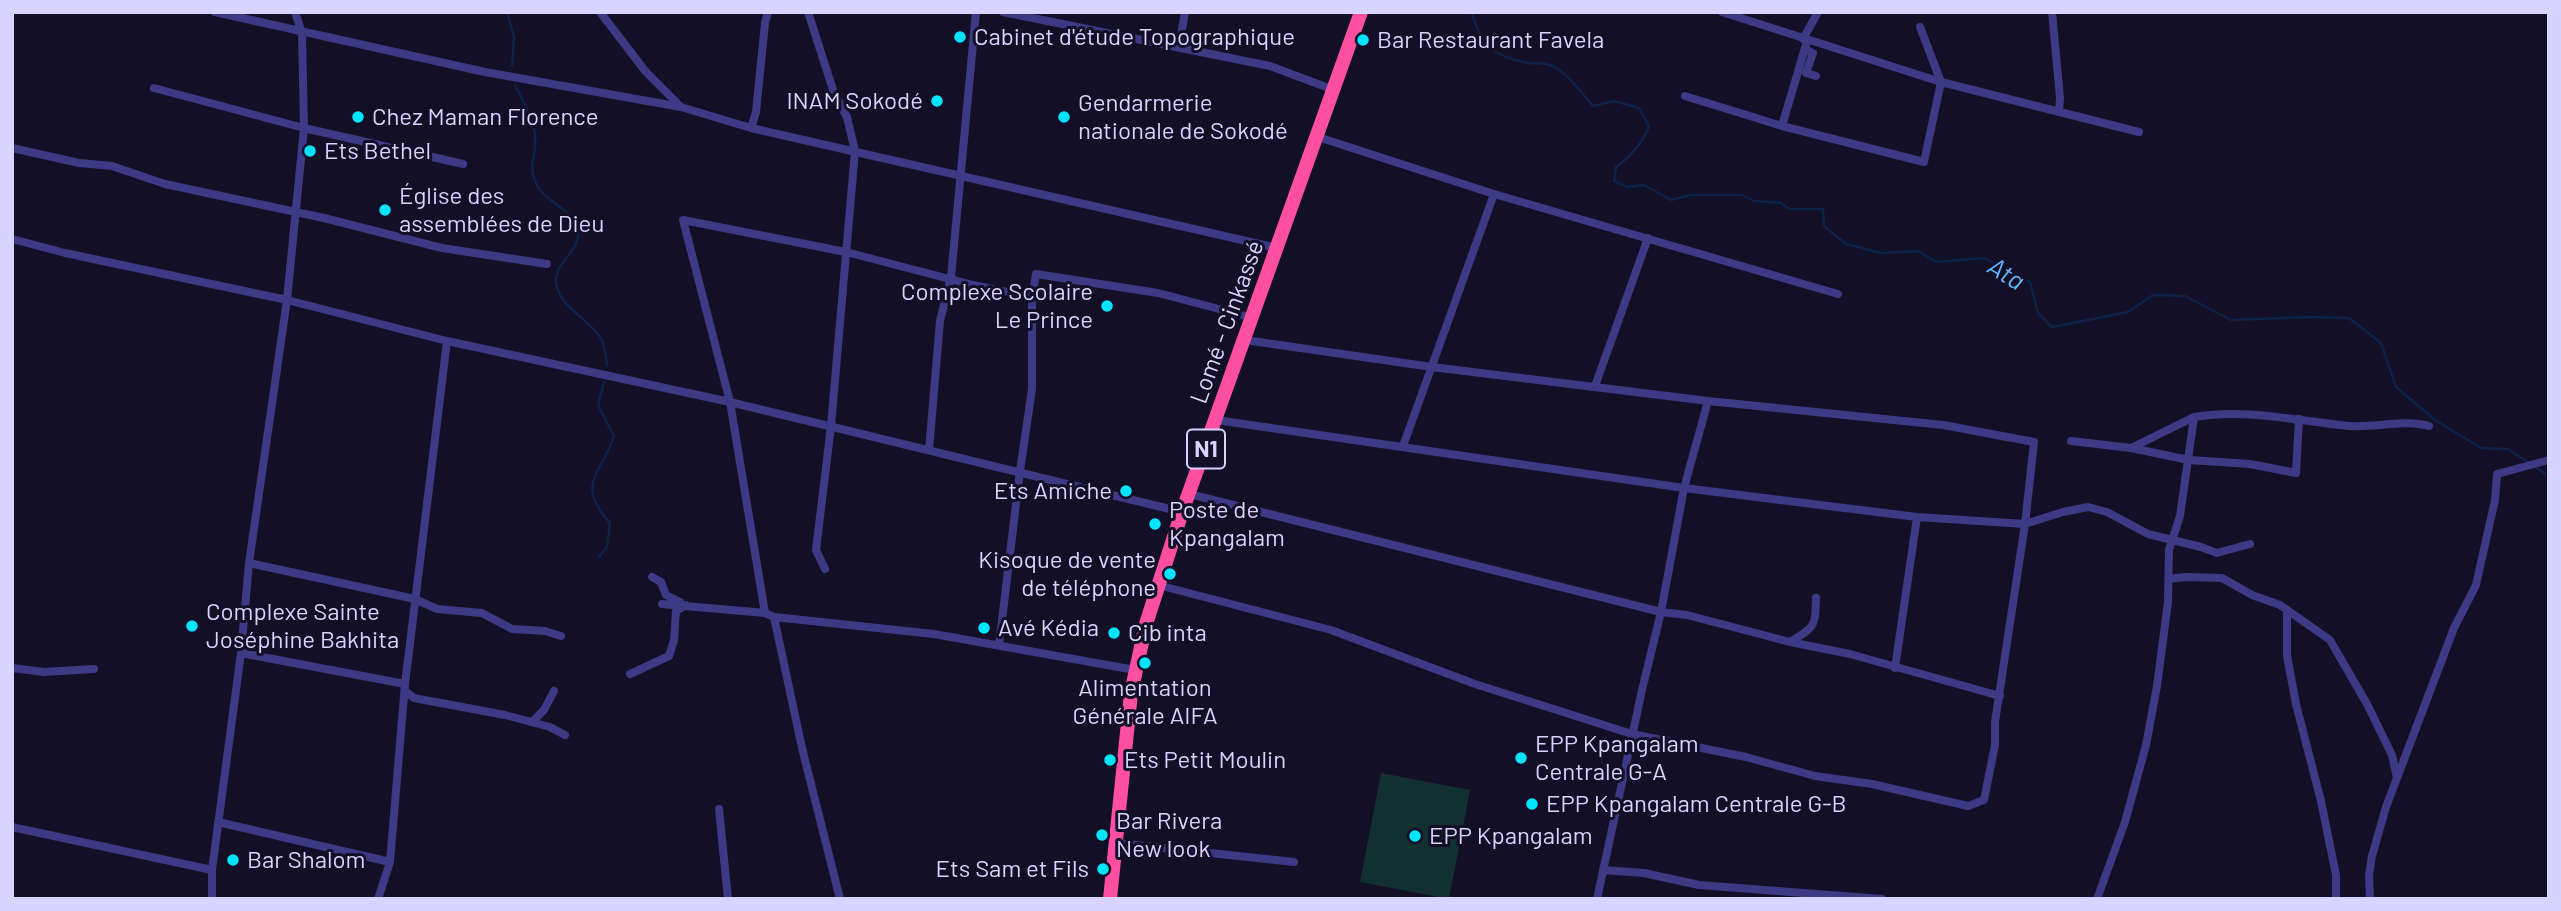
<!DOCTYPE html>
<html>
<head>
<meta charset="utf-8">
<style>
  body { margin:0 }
  #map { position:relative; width:2561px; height:911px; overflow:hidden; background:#130f26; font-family:Barlow,sans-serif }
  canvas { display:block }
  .frame { position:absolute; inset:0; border:14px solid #d9d4ff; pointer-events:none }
</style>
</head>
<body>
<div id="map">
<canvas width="2561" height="911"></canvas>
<div class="frame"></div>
</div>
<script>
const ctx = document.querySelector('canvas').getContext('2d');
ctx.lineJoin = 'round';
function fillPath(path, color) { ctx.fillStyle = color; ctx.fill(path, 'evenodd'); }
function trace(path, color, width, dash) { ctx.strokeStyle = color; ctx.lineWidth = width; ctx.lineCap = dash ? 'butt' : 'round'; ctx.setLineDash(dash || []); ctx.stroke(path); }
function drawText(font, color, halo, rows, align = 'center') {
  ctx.font = font + ' Barlow,sans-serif'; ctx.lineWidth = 6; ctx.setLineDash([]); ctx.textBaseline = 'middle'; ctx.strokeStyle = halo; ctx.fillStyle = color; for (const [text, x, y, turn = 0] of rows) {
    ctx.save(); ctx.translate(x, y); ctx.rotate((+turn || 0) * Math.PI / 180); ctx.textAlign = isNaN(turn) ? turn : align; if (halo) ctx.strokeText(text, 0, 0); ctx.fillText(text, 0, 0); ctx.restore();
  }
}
fillPath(new Path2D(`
  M 1381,773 L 1470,790 L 1449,899 L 1360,882 Z`), '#12302f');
trace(new Path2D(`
  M 507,12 L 514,37 L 512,66
  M 1472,12 C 1480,45 1495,57 1528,63 C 1535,64 1543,62 1550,65 C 1569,73 1579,91 1593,106 L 1614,101 L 1639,108 L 1649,126 C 1642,144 1632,155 1616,167 L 1614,181 L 1627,187 L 1644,185 L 1671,200 L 1691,195 L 1742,195 L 1754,201 L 1781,203 L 1789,209 L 1823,209 L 1824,226 L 1846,244 L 1881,253 L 1918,251 L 1936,262 L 1984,258 L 2030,282 L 2038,313 L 2052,327 L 2128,312 L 2153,295 L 2185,296 L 2231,320 L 2309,317 L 2349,318 L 2381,343 L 2396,387 L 2435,420 L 2481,448 L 2508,449 L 2528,462
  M 515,85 C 522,100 534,118 535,135 C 537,158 526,165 538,187 C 547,204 575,210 578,229 C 582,253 550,263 557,287 C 563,310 590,319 602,340 C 605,347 606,358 607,366
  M 2533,466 L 2549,476
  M 599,557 L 607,547 L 610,523 C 574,482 602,475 614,436 L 598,405 L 604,382`), '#0c2248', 2.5);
trace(new Path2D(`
  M 215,12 L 485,72 L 681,107 L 751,128 L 1277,248
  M 600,12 L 646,72 L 681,107
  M 808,12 L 834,93 L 847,117 L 855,151 L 831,426 L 816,550 L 825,569
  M 1003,12 L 1270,66 L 1334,90
  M 1722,12 L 1941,82 L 2139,132
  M 2052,12 L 2060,98 L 2059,112
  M 1803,39 L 1818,12
  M 1179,47 L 1185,12
  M 1805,49 L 1813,53 L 1806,73 L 1816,76
  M 154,88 L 304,128 L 463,164
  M 1685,96 L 1782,126 L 1924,162 L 1941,82 L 1920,27
  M 1782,126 L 1807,41
  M 751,128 L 756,112 L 765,23 L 768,12
  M 1318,137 L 1494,194 L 1838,294
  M 12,148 L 79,163 L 112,166 L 165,184 L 324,218 L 442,248 L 547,264
  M 12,239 L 65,253 L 287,300 L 447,341 L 730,402 L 1182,512
  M 1595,386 L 1648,238
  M 1216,420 L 1684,488 L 1917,517 L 2025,524 L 2063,512 L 2088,507 L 2107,512 L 2148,534 L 2201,547 L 2217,553 L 2250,544
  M 2071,441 L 2131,448 L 2189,460 L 2250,464 L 2296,473 L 2299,419
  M 1403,446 L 1494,194
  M 2131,448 L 2194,417
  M 929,450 L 940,321 L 951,277 L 976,12
  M 1189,494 L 1661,612 L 1687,615 L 1790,642 L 1850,654 L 2000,696
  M 249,563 L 415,599 L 437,609 L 482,613 L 512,629 L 545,631 L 561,636
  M 652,577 L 661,582 L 666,595 L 680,602
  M 2169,579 L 2186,577 L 2222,578 L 2252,595 L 2280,605 L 2330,640 L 2367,704 L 2392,755 L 2397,778
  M 1158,585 L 1331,630 L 1475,684 L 1632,734 L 1746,757 L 1815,776 L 1872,784 L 1968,806 L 1984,800 L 1995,745 L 1995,722 L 2025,524 L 2034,442 L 1943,425 L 1708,401 L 1432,367 L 1245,340
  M 662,604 L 765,613 L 774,617 L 934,634 L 1135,670
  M 2287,610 L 2287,656 L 2296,704 L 2321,801 L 2336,875 L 2336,899
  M 765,613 L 730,402 L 683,220 L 846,252 L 973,285 L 1032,297
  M 774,617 L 802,748 L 840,899
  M 1790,642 C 1816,626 1815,627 1816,598
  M 999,645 L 1020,471 L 1032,389 L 1032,297 L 1036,274 L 1158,293 L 1253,318
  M 241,653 L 405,684
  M 12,668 L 44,672 L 94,669
  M 1895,668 L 1917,517
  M 630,674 L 669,656 L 674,640 L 676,611 L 686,605
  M 405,691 L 414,698 L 505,715 L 550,727 L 565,735
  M 532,722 L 544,710 L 554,691
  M 719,809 L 728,899
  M 218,822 L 390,862
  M 12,827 L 212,870
  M 1117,843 L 1294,862
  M 1603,870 L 1644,873 L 1699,885 L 1882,899
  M 212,899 L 212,870 L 241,653 L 249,563 L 287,300 L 304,128 L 302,33 L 295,12
  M 378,899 L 390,862 L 405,684 L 447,341
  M 1597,899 L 1642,690 L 1661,612 L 1684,488 L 1708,401
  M 2097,899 L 2125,822 L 2146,745 L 2157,686 L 2168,602 L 2169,550 L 2180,516 L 2194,417 C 2248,408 2295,421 2349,426 C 2376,428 2403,419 2429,426
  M 2370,899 L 2369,875 L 2372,856 L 2386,807 L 2454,628 L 2476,585 L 2495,500 L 2497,474 L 2549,460`), '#3d3a85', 8);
trace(new Path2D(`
  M 1110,899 L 1131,693 L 1146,624 L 1182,512 L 1361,12`), '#ff4fa3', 14);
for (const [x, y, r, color] of [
  [960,37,7,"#00e5ff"],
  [1363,40,7,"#00e5ff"],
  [937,101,7,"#00e5ff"],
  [358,117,7,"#00e5ff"],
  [1064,117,7,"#00e5ff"],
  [310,151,7,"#00e5ff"],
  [385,210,7,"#00e5ff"],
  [1107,306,7,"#00e5ff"],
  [1126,491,7,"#00e5ff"],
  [1155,524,7,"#00e5ff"],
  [1170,574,7,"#00e5ff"],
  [192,626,7,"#00e5ff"],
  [984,628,7,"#00e5ff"],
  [1114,633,7,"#00e5ff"],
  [1145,663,7,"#00e5ff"],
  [1521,758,7,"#00e5ff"],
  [1110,760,7,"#00e5ff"],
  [1532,804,7,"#00e5ff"],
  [1102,835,7,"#00e5ff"],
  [1415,836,7,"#00e5ff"],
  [233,860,7,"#00e5ff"],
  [1103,869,7,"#00e5ff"]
]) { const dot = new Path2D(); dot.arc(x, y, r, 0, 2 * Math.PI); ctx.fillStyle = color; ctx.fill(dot); trace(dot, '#130f26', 2.5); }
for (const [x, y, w] of [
  [1206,449,38]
]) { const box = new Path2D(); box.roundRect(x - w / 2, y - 19.5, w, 39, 5); ctx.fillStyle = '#130f26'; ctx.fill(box); trace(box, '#d9d4ff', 2); }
drawText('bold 23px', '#d9d4ff', null, [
  ["N1",1206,449]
]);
drawText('24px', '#d9d4ff', '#130f26', [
  ["Cabinet d'étude Topographique",974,37],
  ["Bar Restaurant Favela",1377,40],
  ["INAM Sokodé",923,101,"right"],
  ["Gendarmerie",1078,103],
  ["nationale de Sokodé",1078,131],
  ["Chez Maman Florence",372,117],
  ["Ets Bethel",324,151],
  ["Église des",399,196],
  ["assemblées de Dieu",399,224],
  ["Complexe Scolaire",1093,292,"right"],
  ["Le Prince",1093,320,"right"],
  ["Ets Amiche",1112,491,"right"],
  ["Poste de",1169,510],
  ["Kpangalam",1169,538],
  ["Kisoque de vente",1156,560,"right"],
  ["de téléphone",1156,588,"right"],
  ["Complexe Sainte",206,612],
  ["Joséphine Bakhita",206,640],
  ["Avé Kédia",998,628],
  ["Cib inta",1128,633],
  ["Alimentation",1145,688,"center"],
  ["Générale AIFA",1145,716,"center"],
  ["EPP Kpangalam",1535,744],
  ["Centrale G-A",1535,772],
  ["Ets Petit Moulin",1124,760],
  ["EPP Kpangalam Centrale G-B",1546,804],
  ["Bar Rivera",1116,821],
  ["New look",1116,849],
  ["EPP Kpangalam",1429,836],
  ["Bar Shalom",247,860],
  ["Ets Sam et Fils",1089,869,"right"]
], 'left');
drawText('24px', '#d9d4ff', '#130f26', [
  ["Lomé - Cinkassé",1227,322,-70]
]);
drawText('italic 26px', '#62b6ff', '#130f26', [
  ["Ata",2006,274,32]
]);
</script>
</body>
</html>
